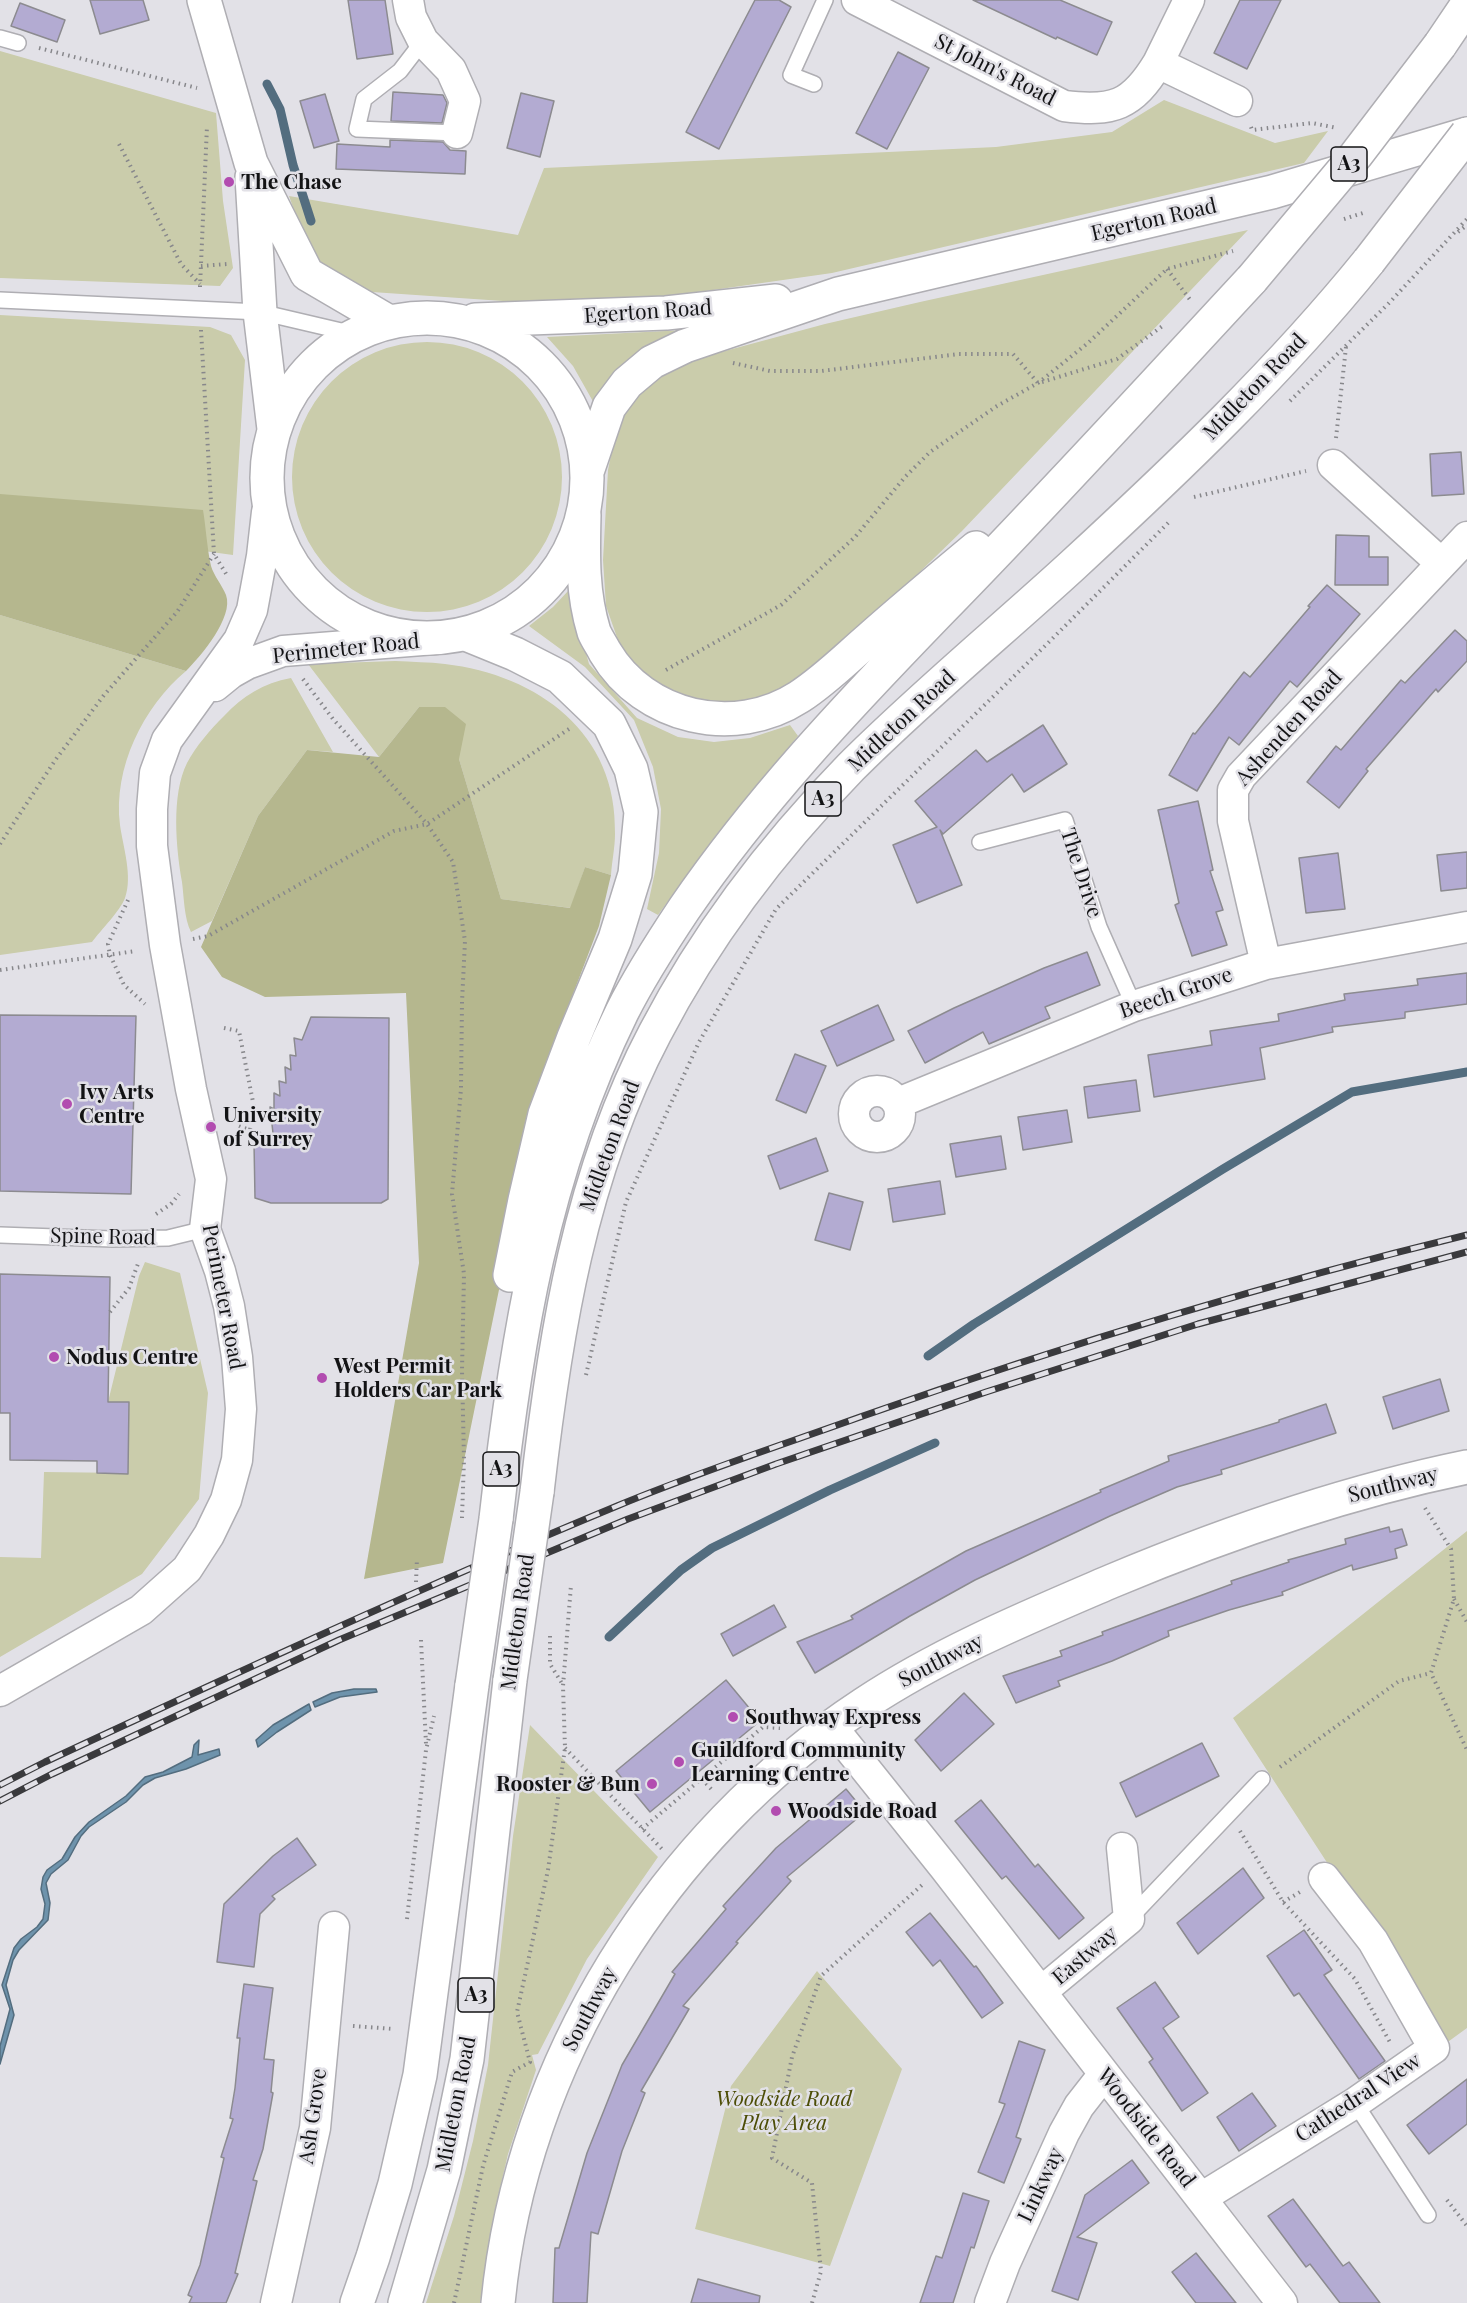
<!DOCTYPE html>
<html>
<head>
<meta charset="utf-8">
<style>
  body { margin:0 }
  canvas { display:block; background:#e2e1e7 }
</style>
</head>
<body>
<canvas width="1467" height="2303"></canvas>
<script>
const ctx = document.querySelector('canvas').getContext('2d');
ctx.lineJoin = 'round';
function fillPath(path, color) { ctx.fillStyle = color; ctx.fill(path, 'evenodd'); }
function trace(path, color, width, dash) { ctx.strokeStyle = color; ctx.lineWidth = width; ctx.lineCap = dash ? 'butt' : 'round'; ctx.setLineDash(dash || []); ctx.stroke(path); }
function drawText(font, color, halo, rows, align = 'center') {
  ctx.font = font + ' "Playfair Display",serif'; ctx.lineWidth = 5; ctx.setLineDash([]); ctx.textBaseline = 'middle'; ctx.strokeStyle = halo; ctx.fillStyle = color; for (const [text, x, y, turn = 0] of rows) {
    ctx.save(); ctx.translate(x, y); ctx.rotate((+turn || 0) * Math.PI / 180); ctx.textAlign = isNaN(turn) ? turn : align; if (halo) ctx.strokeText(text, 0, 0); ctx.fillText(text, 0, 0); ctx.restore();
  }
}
fillPath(new Path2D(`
  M 0,51 L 216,113 L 223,201 L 233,268 L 220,286 L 0,278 Z
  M 1164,100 L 1275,143 L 1328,131 L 1304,163 L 832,273 L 678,295 L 584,302 L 503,301 L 372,292 L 338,276 L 311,257 L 289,196 L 518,235 L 544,168 L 996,147 L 1112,132 Z
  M 1248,230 L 962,531 L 833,656 L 804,679 L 747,703 L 716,706 L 683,699 L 639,673 L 620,646 L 606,606 L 603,560 L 608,470 L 616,430 L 634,394 L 673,365 L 825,324 L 920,302 Z
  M 0,315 L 210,327 L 231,335 L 245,360 L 233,555 L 189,549 L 0,537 Z
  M 685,330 L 595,405 L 573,366 L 547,337 Z
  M292 477a135 135 0 1 1 270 0a135 135 0 1 1-270 0Z
  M 569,590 L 589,664 L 637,718 L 678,737 L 714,742 L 750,738 L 790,725 L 798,736 L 716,835 L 658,915 L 647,909 L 659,853 L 661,809 L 653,767 L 634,720 L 585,667 L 529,626 L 553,607 Z
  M 0,615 L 186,671 C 143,707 113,768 120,825 C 123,847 133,876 125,898 C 120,911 101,930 92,942 L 0,955 Z
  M 395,661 C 412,662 429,662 445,664 C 538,675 618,733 615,834 C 615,847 612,861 611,875 L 585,867 L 571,908 L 501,899 L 459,759 L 419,707 L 379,757 L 308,664 Z
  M 291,678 L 333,752 L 307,750 L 258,816 L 212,921 L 191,932 C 184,918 184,897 182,882 C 176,848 171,795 187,763 C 196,746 210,730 224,716 C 243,696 263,683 291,678 Z
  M 145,1262 L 180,1273 L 208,1393 L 199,1499 L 142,1574 L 0,1657 L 0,1557 L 41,1558 L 44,1472 L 128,1473 L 108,1402 L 139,1276 Z
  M 1467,1531 L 1467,2028 L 1445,2044 L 1233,1718 Z
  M 530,1725 L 658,1857 L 587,1959 L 538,2054 L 532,2055 L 536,2070 L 508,2154 L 495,2210 L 480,2303 L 426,2303 L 454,2216 L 473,2141 L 488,2065 L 513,1836 Z
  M 817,1971 L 902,2069 L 830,2266 L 695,2229 L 731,2086 Z`), '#caccab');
fillPath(new Path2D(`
  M 0,494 L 203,510 C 206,528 207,548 211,566 C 214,576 222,585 226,595 C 234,617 201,656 186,671 L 0,615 Z
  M 419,707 L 445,707 L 466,724 L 459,759 L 501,899 L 570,908 L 585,867 L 611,875 L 599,926 L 544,1070 L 443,1563 L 364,1579 L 419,1263 L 406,993 L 265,997 L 222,977 L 201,947 L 258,816 L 307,750 L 379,757 Z`), '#b5b78e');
const water = new Path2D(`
  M 354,1689 L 376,1689 L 377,1692 L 340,1697 L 315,1707 L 313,1702 L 332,1693 Z
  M 309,1704 L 311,1710 L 277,1732 L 258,1747 L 256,1740 L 273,1725 Z
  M 199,1740 L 198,1755 L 219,1749 L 220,1755 L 186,1769 L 155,1778 L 143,1785 L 126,1802 L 89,1827 L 81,1836 L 68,1860 L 51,1874 L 46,1883 L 50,1903 L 48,1920 L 19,1950 L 13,1960 L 6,1985 L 14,2015 L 0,2064 L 0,2046 L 10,2009 L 2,1985 L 14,1948 L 21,1939 L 37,1927 L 43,1919 L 45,1904 L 41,1889 L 43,1877 L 47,1870 L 62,1859 L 75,1837 L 89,1822 L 126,1796 L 145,1777 L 163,1772 L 192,1757 L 194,1745 Z`);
fillPath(water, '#6e93ac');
trace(water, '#536d7f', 1.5);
trace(new Path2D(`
  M 267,84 L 280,109 L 293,165 L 311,221
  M 928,1356 L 974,1324 L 1223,1169 L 1352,1092 L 1467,1072
  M 609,1637 L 681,1570 L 712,1548 L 830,1490 L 935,1443`), '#536d7f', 9);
const building = new Path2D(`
  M 90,0 L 143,0 L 149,20 L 100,34 Z
  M 348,0 L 385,0 L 393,54 L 357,59 Z
  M 755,0 L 779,0 L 791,7 L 719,149 L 686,132 Z
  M 973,0 L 1060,0 L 1112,22 L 1097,55 L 1057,37 L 1056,39 Z
  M 1240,0 L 1281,0 L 1247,69 L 1214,53 Z
  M 20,3 L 65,20 L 57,42 L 11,26 Z
  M 898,52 L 929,68 L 887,149 L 856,133 Z
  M 393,92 L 443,95 L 447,103 L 442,123 L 391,121 Z
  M 521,93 L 554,101 L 540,157 L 507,148 Z
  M 325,94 L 339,141 L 314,148 L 300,101 Z
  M 390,140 L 443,142 L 450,150 L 466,151 L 465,174 L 336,169 L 337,144 L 390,147 Z
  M 1461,452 L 1464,494 L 1432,496 L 1430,454 Z
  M 1336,535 L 1369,536 L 1369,557 L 1388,557 L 1388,585 L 1335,585 Z
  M 1327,585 L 1360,614 L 1297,687 L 1290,681 L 1239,745 L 1229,737 L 1197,791 L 1169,775 L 1193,733 L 1195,734 L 1244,672 L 1250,677 L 1310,607 L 1308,606 Z
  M 1455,630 L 1467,641 L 1467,661 L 1438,692 L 1436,689 L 1366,769 L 1368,771 L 1339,808 L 1307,782 L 1336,746 L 1341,750 L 1401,680 L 1405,683 Z
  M 1043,725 L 1067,764 L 1024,792 L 1012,774 L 943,834 L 940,830 L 962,885 L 917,903 L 893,845 L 937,827 L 915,801 L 976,750 L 987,762 Z
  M 1198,801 L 1213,870 L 1210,871 L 1223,910 L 1216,912 L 1227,945 L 1192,956 L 1175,905 L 1179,903 L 1158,810 Z
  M 1467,852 L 1467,888 L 1441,891 L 1437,855 Z
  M 1338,853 L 1345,909 L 1306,913 L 1299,858 Z
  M 1087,952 L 1100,985 L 1045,1007 L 1050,1018 L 989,1044 L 983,1032 L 925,1063 L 908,1031 L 954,1008 L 1044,968 Z
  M 1467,973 L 1467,1004 L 1405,1012 L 1405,1018 L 1332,1027 L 1333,1032 L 1260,1048 L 1265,1079 L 1154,1097 L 1148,1055 L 1212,1045 L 1210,1031 L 1279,1021 L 1278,1014 L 1345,1000 L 1344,994 L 1418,985 L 1417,979 Z
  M 878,1005 L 894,1040 L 837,1066 L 821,1031 Z
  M 0,1015 L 136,1016 L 131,1194 L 0,1191 Z
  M 311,1017 L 389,1018 L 388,1199 L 381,1203 L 271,1203 L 255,1198 L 254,1143 L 274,1142 L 270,1107 L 274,1109 L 274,1093 L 280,1096 L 279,1081 L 286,1083 L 285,1067 L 291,1070 L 290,1055 L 296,1056 L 294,1038 L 302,1040 Z
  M 795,1054 L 826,1066 L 806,1113 L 776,1100 Z
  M 1136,1080 L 1140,1111 L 1088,1118 L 1084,1087 Z
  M 1067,1110 L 1072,1142 L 1023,1150 L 1018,1117 Z
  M 1001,1136 L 1006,1169 L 956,1177 L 950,1144 Z
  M 816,1138 L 828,1171 L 780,1189 L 768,1156 Z
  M 940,1181 L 945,1214 L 893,1222 L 888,1189 Z
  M 829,1193 L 863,1202 L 850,1250 L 815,1240 Z
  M 0,1274 L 110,1277 L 108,1402 L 129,1402 L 128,1474 L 97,1473 L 97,1461 L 10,1460 L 10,1413 L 0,1413 Z
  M 1440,1379 L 1449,1411 L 1393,1429 L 1383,1397 Z
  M 1326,1404 L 1336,1433 L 1221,1470 L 1222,1474 L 1177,1487 L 1110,1516 L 975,1580 L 910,1616 L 815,1673 L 797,1642 L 853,1619 L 851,1616 L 966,1551 L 1101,1492 L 1100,1490 L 1169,1461 L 1168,1456 L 1279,1422 L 1279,1420 Z
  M 1389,1527 L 1390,1532 L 1402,1529 L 1407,1545 L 1395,1549 L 1397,1558 L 1353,1570 L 1352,1565 L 1282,1592 L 1283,1595 L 1229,1610 L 1168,1631 L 1169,1636 L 1112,1661 L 1058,1681 L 1060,1686 L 1016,1703 L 1003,1676 L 1062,1656 L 1060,1651 L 1103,1635 L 1102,1632 L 1232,1584 L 1231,1581 L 1289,1562 L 1288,1560 L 1346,1544 L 1345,1539 Z
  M 774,1605 L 786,1627 L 733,1656 L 721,1634 Z
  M 726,1680 L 760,1721 L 650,1812 L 616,1771 Z
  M 964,1693 L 994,1724 L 941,1771 L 915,1740 Z
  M 1202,1743 L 1219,1776 L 1136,1817 L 1120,1783 Z
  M 846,1789 L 865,1812 L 787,1877 L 791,1881 L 736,1942 L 738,1943 L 683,2006 L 689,2009 L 641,2091 L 645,2093 L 622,2151 L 598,2234 L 591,2232 L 587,2303 L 553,2303 L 555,2248 L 559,2248 L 587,2153 L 622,2065 L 675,1974 L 672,1972 L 726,1909 L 723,1906 L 776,1848 Z
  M 981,1800 L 1035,1867 L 1038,1864 L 1084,1918 L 1059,1939 L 1006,1876 L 1002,1879 L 955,1821 Z
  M 297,1838 L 316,1865 L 272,1896 L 275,1899 L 260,1914 L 254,1967 L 217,1962 L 224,1904 L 273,1856 Z
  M 1243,1868 L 1264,1898 L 1198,1954 L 1177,1923 Z
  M 930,1913 L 974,1967 L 976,1966 L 1003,2003 L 982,2018 L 940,1960 L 933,1966 L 906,1932 Z
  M 1304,1930 L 1332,1970 L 1324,1975 L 1385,2061 L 1359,2079 L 1299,1993 L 1294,1996 L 1267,1956 Z
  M 1155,1982 L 1179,2017 L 1163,2028 L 1208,2093 L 1182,2111 L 1149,2062 L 1153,2059 L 1117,2008 Z
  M 244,1984 L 273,1988 L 264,2059 L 274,2060 L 271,2092 L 273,2093 L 263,2149 L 253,2180 L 257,2181 L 235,2273 L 238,2274 L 226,2303 L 189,2303 L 192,2297 L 188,2295 L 200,2265 L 224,2158 L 221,2157 L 233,2119 L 230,2118 L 235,2088 L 240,2038 L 237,2038 Z
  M 1019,2041 L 1045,2050 L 1016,2137 L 1021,2139 L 1004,2183 L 978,2172 L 1005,2104 L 999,2102 Z
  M 1467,2079 L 1467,2124 L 1429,2154 L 1407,2125 Z
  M 1252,2093 L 1276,2126 L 1239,2151 L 1217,2117 Z
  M 1132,2160 L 1149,2183 L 1077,2237 L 1097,2243 L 1078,2300 L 1052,2291 L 1085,2195 Z
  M 963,2193 L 989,2201 L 974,2248 L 971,2247 L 953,2303 L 920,2303 L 936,2256 L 942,2258 Z
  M 1293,2199 L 1343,2266 L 1349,2262 L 1380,2303 L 1340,2303 L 1310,2264 L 1306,2267 L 1268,2216 Z
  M 1196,2253 L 1236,2303 L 1196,2303 L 1172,2272 Z
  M 698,2279 L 760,2296 L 759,2303 L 691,2303 Z`);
fillPath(building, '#b3abd2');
trace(building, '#8c8b90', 1.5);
const service = new Path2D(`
  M 0,38 L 18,43
  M 423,41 L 400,71 L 364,99 L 357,129 L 457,133
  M 814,84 L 791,75 L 825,0
  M 0,300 L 260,312 L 354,334
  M 980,842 L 1065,820 L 1099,927 L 1134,1006
  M 0,1235 L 112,1239 L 168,1238 L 205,1229
  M 1129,1919 L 1262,1779
  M 1355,2103 L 1428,2215`);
const minor = new Path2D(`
  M 408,0 L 411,17 L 423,41 L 451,70 L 465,101 L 457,133
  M 857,0 L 1064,106 C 1113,112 1132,106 1158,63
  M 1189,0 L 1158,63 L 1237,101
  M 1333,465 L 1441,563
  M 215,686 L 231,673 L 247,664 L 283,651 L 435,639
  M 1266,964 L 1233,821 L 1233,790 L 1241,776 L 1467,537
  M854 1114a23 23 0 1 1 46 0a23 23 0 1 1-46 0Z
  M 898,1103 L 1134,1006 L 1266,964 L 1467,927
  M 0,1691 L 141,1610 L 187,1569 L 209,1535 L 226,1500 L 237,1460 L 241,1409 L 237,1357 L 229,1306 L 220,1271 L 205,1229 L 211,1179 L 191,1089 L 165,945 L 152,846 L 152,809 L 155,773 L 167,740 L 239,640 L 252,610 L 262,556 L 267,512
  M 832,1727 L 944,1867 L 1282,2303
  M 1041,1992 L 1129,1919 L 1122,1848
  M 1201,2198 L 1355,2103 L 1434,2048 L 1373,1941 L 1324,1878
  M 276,2303 L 315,2128 L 334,1927
  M 990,2303 L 1005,2263 L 1064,2133 L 1079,2106 L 1104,2074`);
const tertiary = new Path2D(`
  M 204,0 L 251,163 L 307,274 L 389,322
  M 252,177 L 260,312 L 274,429
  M267 478a160 160 0 1 1 320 0a160 160 0 1 1-320 0Z
  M 475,320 L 666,313 L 776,301
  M 588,469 L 609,407 L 627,383 L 652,362 L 685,346 L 838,294 L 1272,192 L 1467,134
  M 498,2303 C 521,2062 663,1836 864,1704 C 941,1653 1028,1617 1112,1581 C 1227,1533 1345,1492 1467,1467`);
const trunk = new Path2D(`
  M 1440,45 L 1467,5
  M 584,515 C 583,555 582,593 594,632 C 597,639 602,646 605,652 C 644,718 734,739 799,697 C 824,681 847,658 869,639 C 904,608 940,578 976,548
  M 466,634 L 515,654 L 560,677 L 609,724 L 631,769 L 641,812 L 635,874 L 615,939 L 574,1037 L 545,1114 L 525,1200 L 510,1275
  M 537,1492 C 555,1334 580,1175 655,1033 C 706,935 774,846 851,767 C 922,696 1000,632 1073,565 C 1177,469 1280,371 1369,261
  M 496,1519 C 516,1341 542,1175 622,1012 C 640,976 662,942 684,909 C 758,801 847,707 938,613 C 1045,504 1148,391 1252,279
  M 357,2303 L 373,2257 L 395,2184 L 420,2075 L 472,1685
  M 405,2303 L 444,2170 L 467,2059 L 510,1680`);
trace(service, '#afaeb3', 18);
trace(minor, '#afaeb3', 33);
trace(tertiary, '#afaeb3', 36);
trace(trunk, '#afaeb3', 36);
trace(new Path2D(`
  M 39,48 L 197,88
  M 1251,127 L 1252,130 L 1312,123 L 1337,128
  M 119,144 L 181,264 L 200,284
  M 1344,219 L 1366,212
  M 1458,232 L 1467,225
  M 201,266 L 227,264
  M 1167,269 L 1191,301
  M 200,287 L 207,126
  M 201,330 L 214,554 L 228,577
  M 733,363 L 770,371 L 821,371 L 959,354 L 1013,354 L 1038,383
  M 1042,382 L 1117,359 L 1164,325
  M 1290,401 L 1390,302 L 1467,219
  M 1336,438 L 1346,347
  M 1194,497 L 1306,471
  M 666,670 L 781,605 L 855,537 L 905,477 L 930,452 L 997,406 L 1038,383 L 1088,343 L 1167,269 L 1233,251
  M 303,679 L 333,719 L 427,824 L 453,862 L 465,941 L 462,1002 L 461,1089 L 452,1194 L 464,1274 L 462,1370 L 464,1459 L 462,1518
  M 0,844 L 56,759 L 104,695 L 177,612 L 214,554
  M 128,900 L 108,944 L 110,955 L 124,985 L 145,1004
  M 193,939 L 208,936 L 394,831 L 427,824 L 569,729
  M 0,970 L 136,951
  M 224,1028 L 239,1031 L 254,1107 L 250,1130 L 269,1137
  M 239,1126 L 250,1130
  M 156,1214 L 171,1204 L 179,1194
  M 110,1312 L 129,1288 L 139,1261
  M 586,1375 L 626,1202 L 699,1042 L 776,909 L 1050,641 L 1170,521
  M 1425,1508 L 1451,1549 L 1454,1599 L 1431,1673 L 1467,1750
  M 416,1582 L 417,1558
  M 1454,1599 L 1467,1622
  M 550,1636 L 550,1664 L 563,1685
  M 421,1640 L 426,1744
  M 565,1748 L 662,1849
  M 1280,1767 L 1399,1681 L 1431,1673
  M 702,1779 L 712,1790
  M 642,1829 L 763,1727 L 780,1728
  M 1240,1831 L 1283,1902 L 1355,1979 L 1391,2044
  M 1283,1902 L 1300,1892
  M 407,1919 L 426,1750 L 434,1716
  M 353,2026 L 394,2029
  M 1447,2200 L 1467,2226
  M 454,2303 L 483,2166 L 512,2072 L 530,2062 L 517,2012 L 548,1870 L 565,1748 L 563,1686 L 571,1585
  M 812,2303 L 821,2271 L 812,2183 L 772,2158 L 792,2057 L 821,1976 L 922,1885`), '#87878b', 4, [1.5, 4.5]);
trace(service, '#fff', 15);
trace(minor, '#fff', 30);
trace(tertiary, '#fff', 33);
trace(trunk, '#fff', 33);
const rail = new Path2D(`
  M 0,1785 L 45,1762 C 234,1674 424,1586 617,1506 C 696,1473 779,1446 860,1417 C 1060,1347 1262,1285 1467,1235
  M 0,1801 L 52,1774 L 339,1640 L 628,1519 L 776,1464 L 986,1392 L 1198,1324 L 1467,1252`);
trace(rail, '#3a3a3d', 7);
trace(rail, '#e2e1e7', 4.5, [14]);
const trunkBridge = new Path2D(`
  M 1369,261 L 1467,134
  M 1252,279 L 1356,155 L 1440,45
  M 510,1680 L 537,1492
  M 472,1685 L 496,1519`);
trace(trunkBridge, '#afaeb3', 36, []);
trace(trunkBridge, '#fff', 33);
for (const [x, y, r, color] of [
  [229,182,6,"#b24cb0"],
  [67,1104,6,"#b24cb0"],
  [211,1127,6,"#b24cb0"],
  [54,1357,6,"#b24cb0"],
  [322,1378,6,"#b24cb0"],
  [733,1717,6,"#b24cb0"],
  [679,1762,6,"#b24cb0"],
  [652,1784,6,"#b24cb0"],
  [776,1811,6,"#b24cb0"]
]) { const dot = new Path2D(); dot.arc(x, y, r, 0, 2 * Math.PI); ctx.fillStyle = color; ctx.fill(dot); trace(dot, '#e2e1e7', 2); }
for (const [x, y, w] of [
  [1349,164,36],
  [823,799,36],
  [501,1469,36],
  [476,1995,36]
]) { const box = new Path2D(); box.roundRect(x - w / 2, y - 17, w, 34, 4.5); ctx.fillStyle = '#e2e1e7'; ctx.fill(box); trace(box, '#131315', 1.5); }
drawText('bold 20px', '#131315', null, [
  ["A3",1349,164],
  ["A3",823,799],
  ["A3",501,1469],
  ["A3",476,1995]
]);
drawText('21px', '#131315', '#e2e1e7', [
  ["St John's Road",995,70,27],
  ["Egerton Road",1154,220,-13],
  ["Egerton Road",648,312,-4],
  ["Midleton Road",1255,387,-46],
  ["Perimeter Road",346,649,-6],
  ["Midleton Road",902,721,-43],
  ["Ashenden Road",1289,728,-48],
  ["The Drive",1081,873,72],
  ["Beech Grove",1176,993,-19],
  ["Midleton Road",610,1146,-70],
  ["Spine Road",103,1237,1],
  ["Perimeter Road",223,1297,79],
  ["Southway",1393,1485,-14],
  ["Midleton Road",518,1622,-82],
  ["Southway",941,1661,-27],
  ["Eastway",1085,1956,-40],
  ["Southway",590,2009,-62],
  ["Cathedral View",1358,2098,-33],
  ["Midleton Road",456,2104,-79],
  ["Ash Grove",313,2116,-82],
  ["Woodside Road",1146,2128,52],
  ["Linkway",1041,2185,-65]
]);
drawText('bold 21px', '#131315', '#e2e1e7', [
  ["The Chase",241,182],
  ["Ivy Arts",79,1092],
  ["Centre",79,1116],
  ["University",223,1115],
  ["of Surrey",223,1139],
  ["Nodus Centre",66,1357],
  ["West Permit",334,1366],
  ["Holders Car Park",334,1390],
  ["Southway Express",745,1717],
  ["Guildford Community",691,1750],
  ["Learning Centre",691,1774],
  ["Rooster & Bun",640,1784,"right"],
  ["Woodside Road",788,1811]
], 'left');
drawText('italic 21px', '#4c4d06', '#e2e1e7', [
  ["Woodside Road",784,2099],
  ["Play Area",784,2123]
]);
</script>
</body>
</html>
